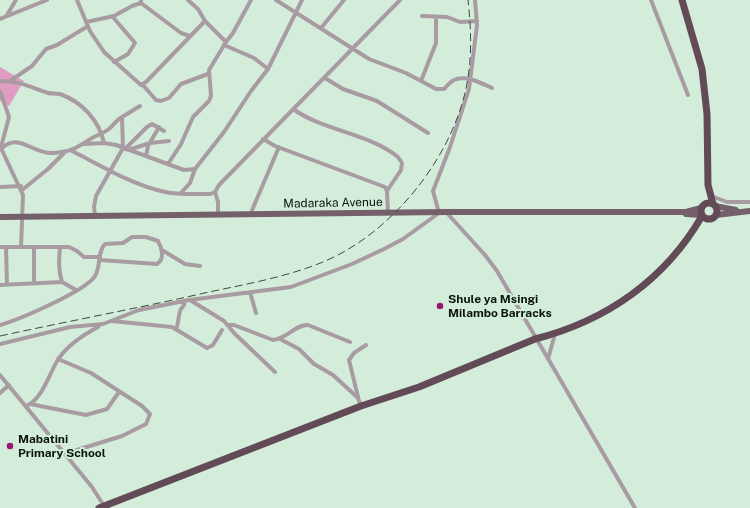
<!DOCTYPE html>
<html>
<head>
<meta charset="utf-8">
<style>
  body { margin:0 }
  canvas { display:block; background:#d3edda }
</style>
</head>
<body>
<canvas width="750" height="508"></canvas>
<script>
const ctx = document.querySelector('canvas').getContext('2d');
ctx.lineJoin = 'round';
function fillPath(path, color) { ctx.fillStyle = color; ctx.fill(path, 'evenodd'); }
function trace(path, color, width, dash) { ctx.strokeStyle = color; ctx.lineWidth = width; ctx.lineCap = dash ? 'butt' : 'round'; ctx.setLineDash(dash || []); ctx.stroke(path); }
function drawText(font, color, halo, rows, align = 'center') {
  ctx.font = font + ' "Public Sans",sans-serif'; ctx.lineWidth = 4; ctx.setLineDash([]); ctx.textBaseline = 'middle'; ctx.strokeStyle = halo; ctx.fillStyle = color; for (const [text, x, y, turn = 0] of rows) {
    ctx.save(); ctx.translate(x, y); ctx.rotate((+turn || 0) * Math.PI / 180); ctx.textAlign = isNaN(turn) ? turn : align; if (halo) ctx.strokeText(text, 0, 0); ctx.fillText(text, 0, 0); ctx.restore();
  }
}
fillPath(new Path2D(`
  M 0,67 L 24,81 L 9,106 L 0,101 Z`), '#e09dc3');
trace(new Path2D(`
  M 77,0 L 90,31 L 104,52 L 141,85 L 146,82 L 205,21
  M 188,0 L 198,9 L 205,21 L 226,42
  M 276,0 L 369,59 L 406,73 L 436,89 L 444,89 C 447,86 450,82 454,80 C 465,74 483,84 492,88
  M 651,0 L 688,95
  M 141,3 L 181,33 L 190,36
  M 7,15 L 16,0
  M 112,16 L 135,43 L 128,54 L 114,62
  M 422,16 L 447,17 L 460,22 L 477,21
  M 0,19 L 47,0
  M 86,22 L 114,16 L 132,6 L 141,3 L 141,0
  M 321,28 L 344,0
  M 224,45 L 254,58 L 268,69
  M 325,78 L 343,89 L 377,101 L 428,133
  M 0,81 C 20,81 30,87 48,93 C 51,94 56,93 60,94 C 82,102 99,120 104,143
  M 10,81 L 32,66 L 46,49 L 57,45 L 88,26
  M 421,81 L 436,43 L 436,18
  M 142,84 L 156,100 L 161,101 L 169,98 L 181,84 L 208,74
  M 0,91 L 9,117 L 1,147
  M 293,109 C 324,131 368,133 398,157 L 402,163 L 401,170 L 387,191
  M 263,139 L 275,146 L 385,187 L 387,191 L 388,213
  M 84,144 L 104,143 L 116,145 L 184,170 L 195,169 L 224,132 L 251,91 L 268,69 L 302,0
  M 0,146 L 23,195 L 21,247
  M 2,148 C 20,132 34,155 53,153 C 73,152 77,147 92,138 C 97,135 104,133 109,129 C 114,125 116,120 122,117
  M 125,149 L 147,127 L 152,124 L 164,131
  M 128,150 L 150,143 L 169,141
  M 72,151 C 102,166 132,185 165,192 C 179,195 195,194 210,194 L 215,192
  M 146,156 L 148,146 L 159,127
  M 168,164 L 181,144 L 193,117 L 209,101 L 211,96 L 209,70 L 226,42 L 233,33 L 251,0
  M 0,187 L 21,186
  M 22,190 L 48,169 L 66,151
  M 180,194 L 190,183 L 195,169
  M 711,196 L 727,202 L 750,202
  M 446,212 L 485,255 L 497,271 L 635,508
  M 218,215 L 218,202 L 215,192 L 219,185 L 400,0
  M 250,215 L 279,147
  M 95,216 L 94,207 L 96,196 L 123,148 L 122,117 L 140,106
  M 0,247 L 69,247 L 77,251 L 84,257 L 100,257
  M 6,247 L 7,285
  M 34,247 L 34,283
  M 60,247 C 59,259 58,270 62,282 L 76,290
  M 162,250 L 185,264 L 200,266
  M 0,285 L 62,282
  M 250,292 L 256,313
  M 190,300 L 224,321 L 235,334 L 275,372
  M 112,321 L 172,327 L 207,348 L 213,345 L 222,330
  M 0,325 C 18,320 86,291 95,276 C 101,267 97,252 105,244 L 123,243 L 132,237 L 146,237 L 158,241 C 162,248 165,259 157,264 L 100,260
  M 227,325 L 234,325 L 273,340 C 287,339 296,324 308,325 L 350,342
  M 176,329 C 179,323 178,314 181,309 C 183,306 185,306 185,301
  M 280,339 L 299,349 L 314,364 L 333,375 L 358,398 L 361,406
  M 0,344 L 70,327 L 103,324 L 139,310 L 189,300 L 291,287 L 352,264 L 384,249 L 403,239 L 439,213 L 433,191 L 450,147 L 469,89 L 477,25 L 475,0
  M 58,359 L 91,373 L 142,406 L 150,414 L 146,424 L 122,436 L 64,454
  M 548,359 L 555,334
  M 0,375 L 92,487 L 104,506
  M 0,393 L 9,385
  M 358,397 L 349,360 L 354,353 L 366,345
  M 30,404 L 86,415 L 107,409 L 119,392
  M 26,406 C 43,399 49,373 59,358 C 69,344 83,335 98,327 L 99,325`), '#a89ca2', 4);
trace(new Path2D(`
  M 715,206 L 736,210
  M 686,214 L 701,215
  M 716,215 L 750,211
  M 0,217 L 446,212 L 686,212 L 701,208`), '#745f6b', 6);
trace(new Path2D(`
  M 682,0 L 702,69 L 707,114 L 708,185 L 713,204
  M701 211a8 8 0 1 1 16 0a8 8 0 1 1-16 0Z
  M 99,508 L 361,406 L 419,387 L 535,339 C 606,321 665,280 702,216`), '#624a57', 7);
trace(new Path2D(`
  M 0,336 C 69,321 139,308 209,292 C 247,284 286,277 323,262 C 393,233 456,154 468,78 C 472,52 471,27 468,0`), '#3c4940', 1, [8, 4]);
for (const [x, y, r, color] of [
  [440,306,4,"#96176f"],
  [10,446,4,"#96176f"]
]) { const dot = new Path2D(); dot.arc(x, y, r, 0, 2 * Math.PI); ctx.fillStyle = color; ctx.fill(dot); trace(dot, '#d3edda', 1.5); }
drawText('12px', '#09120c', '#d3edda', [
  ["Madaraka Avenue",333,203,-1]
]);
drawText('bold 12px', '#09120c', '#d3edda', [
  ["Shule ya Msingi",448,299],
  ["Milambo Barracks",448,313],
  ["Mabatini",18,439],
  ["Primary School",18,453]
], 'left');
</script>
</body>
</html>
